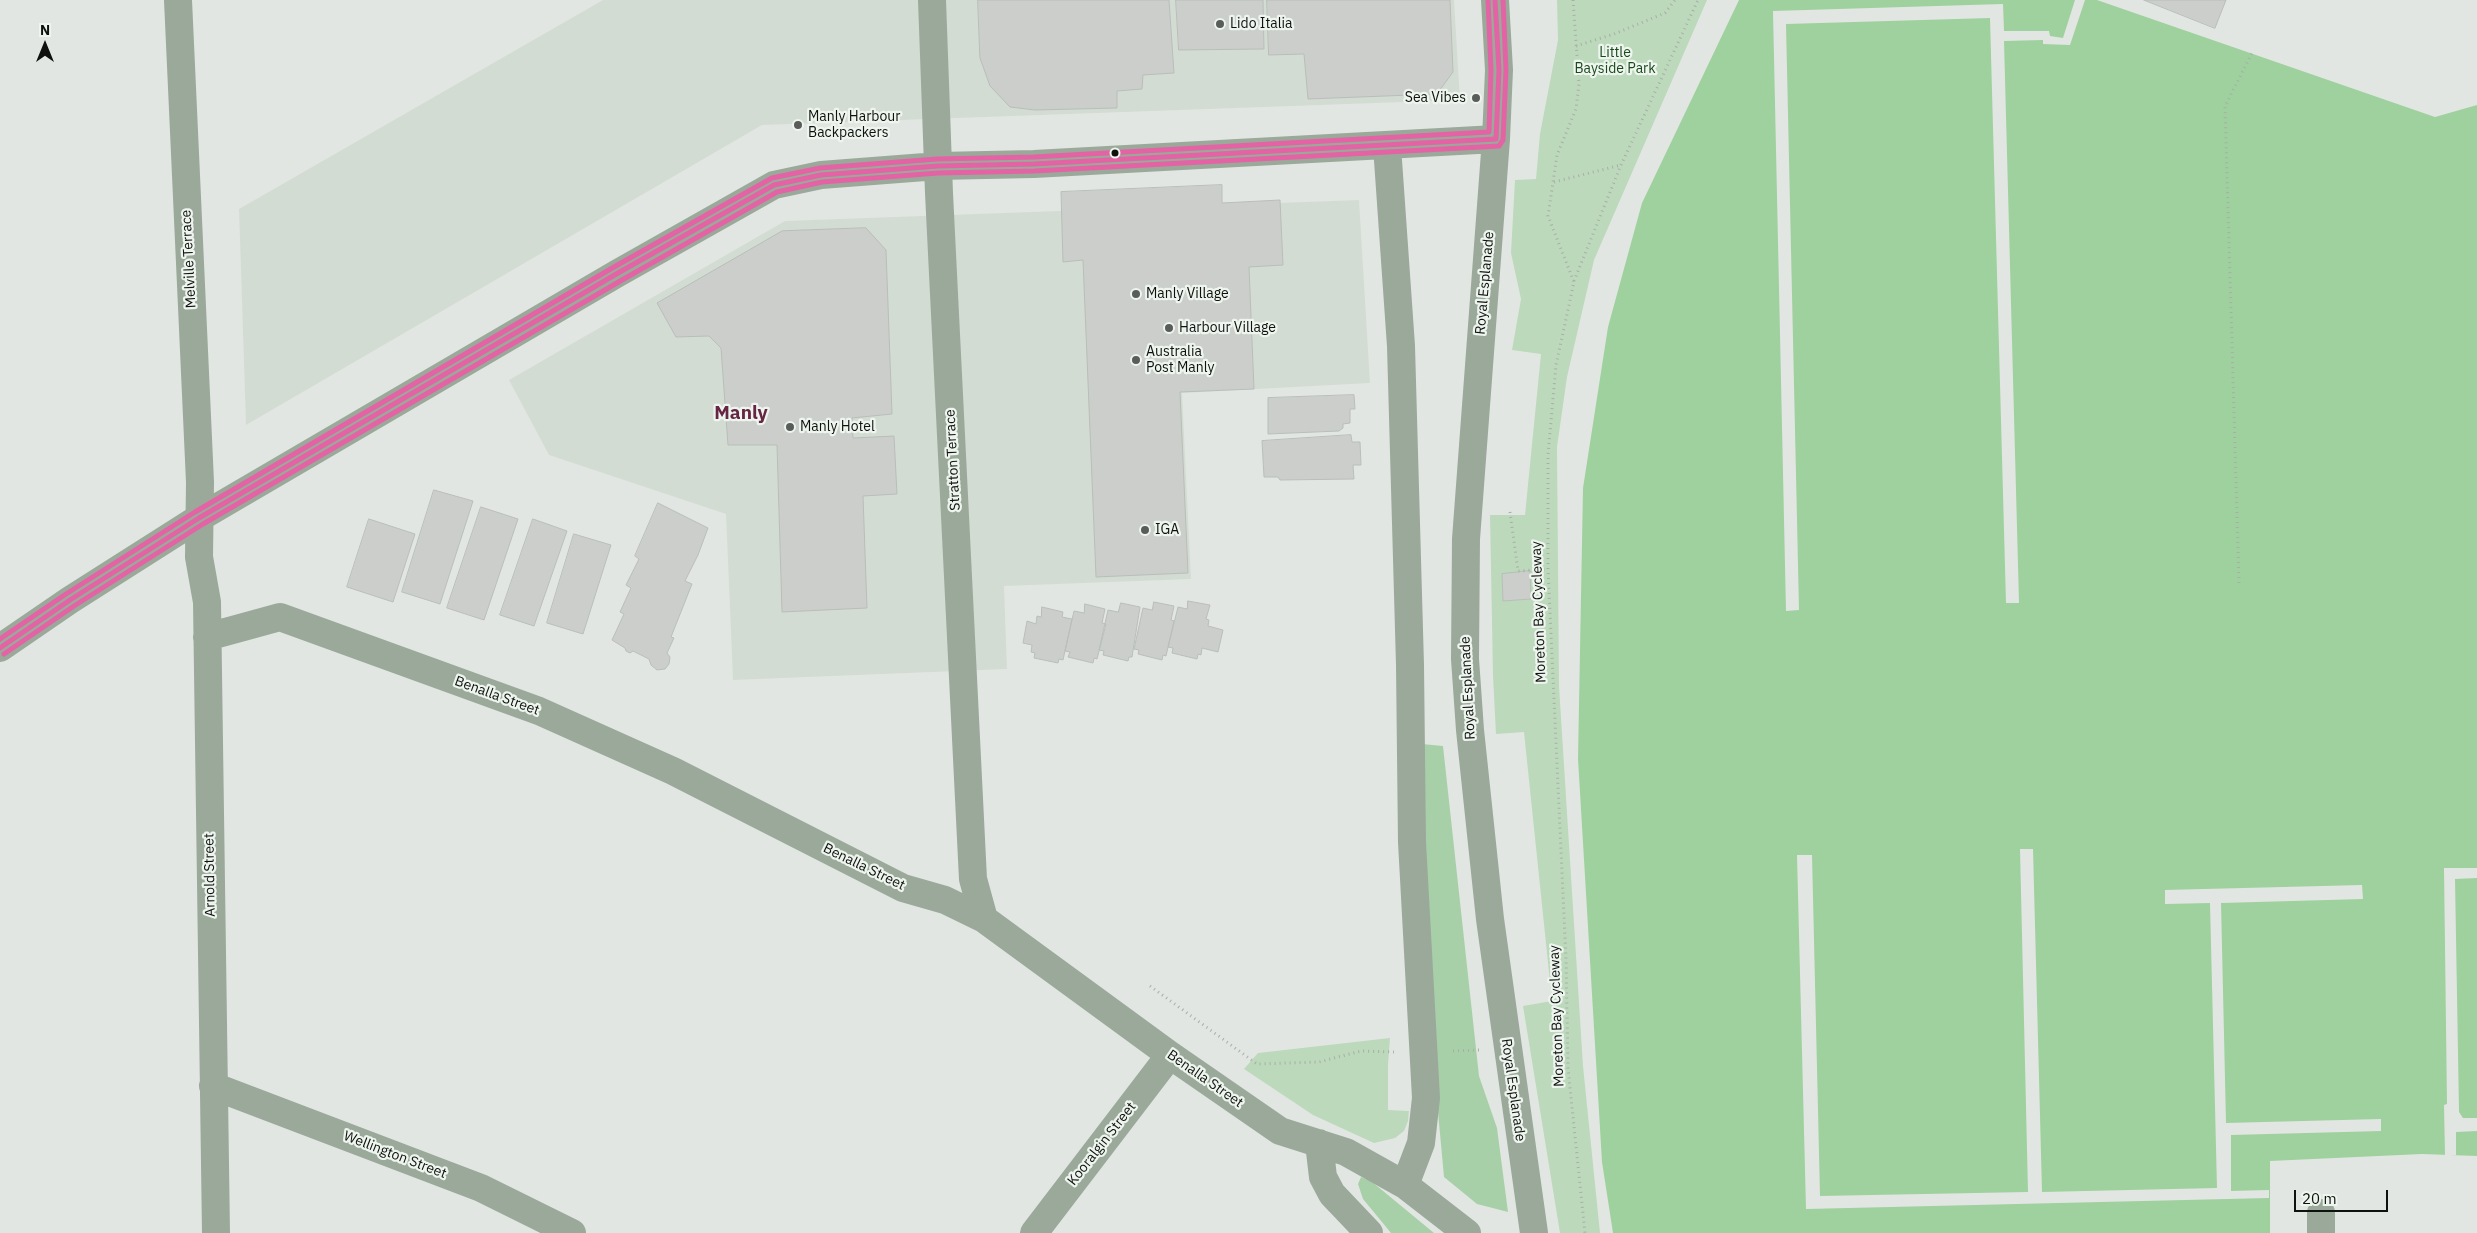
<!DOCTYPE html>
<html>
<head>
<meta charset="utf-8">
<style>
  body { margin:0 }
  #map { position:relative; width:2477px; height:1233px; overflow:hidden; background:#e2e6e2; font-family:"IBM Plex Sans",sans-serif }
  canvas { display:block }
  .north { position:absolute; left:20px; top:20px; width:50px; height:50px; -webkit-text-stroke:4px #eef5ee; paint-order:stroke; rotate:0deg; font-size:14px; font-weight:700; line-height:20px; text-align:center; color:#0f110f }
  .north::after { content:''; display:block; margin:auto; width:18px; height:22px; background:#0f110f; clip-path:polygon(50% 0,100% 100%,50% 72%,0 100%) }
  .scale { position:absolute; left:2294px; top:1190px; width:94px; height:22px; box-sizing:border-box; border:2px solid #0f110f; border-top:0; padding-left:6px; font-size:15px; line-height:18px; white-space:nowrap; color:#0f110f; -webkit-text-stroke:4px #eef5ee; paint-order:stroke }
</style>
</head>
<body>
<div id="map">
<canvas width="2477" height="1233"></canvas>
<div class="north">N</div>
<div class="scale">20 m</div>
</div>
<script>
const ctx = document.querySelector('canvas').getContext('2d');
ctx.lineJoin = 'round';
function fillPath(path, color) { ctx.fillStyle = color; ctx.fill(path, 'evenodd'); }
function trace(path, color, width, dash) { ctx.strokeStyle = color; ctx.lineWidth = width; ctx.lineCap = dash ? 'butt' : 'round'; ctx.setLineDash(dash || []); ctx.stroke(path); }
function drawText(font, color, halo, rows, align = 'center') {
  ctx.font = font + ' "IBM Plex Sans",sans-serif'; ctx.lineWidth = 4.5; ctx.setLineDash([]); ctx.textBaseline = 'middle'; ctx.strokeStyle = halo; ctx.fillStyle = color; for (const [text, x, y, turn = 0] of rows) {
    ctx.save(); ctx.translate(x, y); ctx.rotate((+turn || 0) * Math.PI / 180); ctx.textAlign = isNaN(turn) ? turn : align; if (halo) ctx.strokeText(text, 0, 0); ctx.fillText(text, 0, 0); ctx.restore();
  }
}
fillPath(new Path2D(`
  M 603,0 L 1454,0 L 1460,100 L 762,125 L 246,425 L 239,209 Z
  M 1359,200 L 1370,383 L 1182,393 L 1191,579 L 1004,586 L 1007,669 L 733,680 L 726,514 L 549,455 L 509,380 L 785,221 Z`), '#d3dcd3');
fillPath(new Path2D(`
  M 1557,0 L 1707,0 L 1594,260 L 1567,377 L 1557,447 L 1559,686 L 1583,1066 L 1600,1233 L 1560,1233 L 1523,1006 L 1552,1001 L 1524,732 L 1496,734 L 1493,676 L 1490,515 L 1525,515 L 1541,354 L 1512,350 L 1521,299 L 1511,253 L 1515,180 L 1536,179 L 1540,134 L 1558,40 Z
  M 1390,1038 L 1388,1065 L 1388,1110 L 1409,1111 L 1408,1121 L 1404,1131 L 1395,1138 L 1374,1143 L 1313,1115 L 1244,1069 L 1258,1053 Z`), '#bcd9bc');
fillPath(new Path2D(`
  M 1422,744 L 1443,746 L 1479,1076 L 1497,1128 L 1508,1212 L 1477,1204 L 1444,1177 L 1427,993 Z
  M 1361,1177 L 1371,1181 L 1434,1233 L 1391,1233 L 1363,1199 L 1358,1184 Z`), '#a8d0a8');
fillPath(new Path2D(`
  M 1739,0 L 2097,0 L 2435,117 L 2477,105 L 2477,1156 L 2422,1154 L 2270,1161 L 2270,1233 L 1613,1233 L 1602,1162 L 1578,759 L 1583,488 L 1608,327 L 1642,203 Z`), '#9fd19e');
fillPath(new Path2D(`
  M 2075,0 L 2085,0 L 2070,45 L 2043,44 L 2043,40 L 2004,41 L 2019,603 L 2006,603 L 1990,18 L 1786,24 L 1799,610 L 1786,611 L 1773,11 L 2003,4 L 2004,31 L 2049,31 L 2050,36 L 2063,38 Z
  M 2020,849 L 2033,849 L 2042,1192 L 2217,1188 L 2210,903 L 2165,904 L 2165,890 L 2362,885 L 2363,899 L 2221,903 L 2226,1123 L 2381,1119 L 2381,1131 L 2231,1135 L 2231,1191 L 2269,1190 L 2269,1198 L 1806,1209 L 1797,855 L 1812,855 L 1820,1196 L 2028,1192 Z
  M 2444,868 L 2477,868 L 2477,878 L 2455,879 L 2459,1112 L 2463,1118 L 2477,1118 L 2477,1131 L 2456,1132 L 2456,1155 L 2445,1155 L 2444,1105 L 2447,1104 Z`), '#e2e6e2');
const building = new Path2D(`
  M 978,0 L 1169,0 L 1174,73 L 1143,75 L 1142,89 L 1117,91 L 1117,108 L 1035,110 L 1010,107 L 990,86 L 980,58 Z
  M 1176,0 L 1263,0 L 1264,49 L 1179,50 Z
  M 1267,0 L 1450,0 L 1453,72 L 1437,94 L 1308,99 L 1304,54 L 1269,55 Z
  M 2144,0 L 2226,0 L 2215,28 Z
  M 1222,185 L 1222,203 L 1280,200 L 1283,265 L 1249,267 L 1254,389 L 1180,392 L 1188,573 L 1096,577 L 1083,260 L 1063,262 L 1061,192 Z
  M 866,228 L 886,250 L 892,414 L 852,418 L 853,438 L 894,436 L 897,494 L 863,496 L 867,608 L 782,612 L 777,445 L 728,445 L 721,348 L 709,336 L 676,337 L 657,303 L 782,231 Z
  M 1354,395 L 1355,409 L 1350,409 L 1350,423 L 1343,424 L 1343,428 L 1339,431 L 1268,434 L 1268,398 Z
  M 1351,435 L 1352,442 L 1360,442 L 1361,465 L 1353,465 L 1354,479 L 1280,480 L 1278,477 L 1264,477 L 1262,441 Z
  M 434,490 L 473,501 L 440,604 L 402,592 Z
  M 658,503 L 708,528 L 698,555 L 685,581 L 692,584 L 671,637 L 674,638 L 667,653 L 670,657 L 669,664 L 665,669 L 657,670 L 651,665 L 649,659 L 633,651 L 630,653 L 626,651 L 625,648 L 612,640 L 624,614 L 620,612 L 631,588 L 626,585 L 639,559 L 635,556 Z
  M 481,507 L 518,519 L 484,620 L 447,608 Z
  M 369,519 L 415,534 L 393,602 L 347,587 Z
  M 533,519 L 567,531 L 534,626 L 500,615 Z
  M 574,534 L 611,545 L 583,634 L 547,623 Z
  M 1530,571 L 1531,599 L 1503,601 L 1502,574 Z
  M 1188,601 L 1210,605 L 1206,619 L 1209,620 L 1208,626 L 1223,630 L 1218,652 L 1202,648 L 1201,655 L 1198,654 L 1197,659 L 1172,653 L 1173,648 L 1168,647 L 1178,607 L 1187,609 Z
  M 1154,602 L 1174,606 L 1171,620 L 1174,621 L 1166,656 L 1163,655 L 1162,660 L 1138,654 L 1139,650 L 1134,649 L 1143,608 L 1152,610 Z
  M 1121,603 L 1140,607 L 1132,657 L 1129,657 L 1128,661 L 1103,655 L 1104,651 L 1099,650 L 1108,610 L 1118,612 Z
  M 1085,604 L 1105,609 L 1102,623 L 1106,624 L 1097,659 L 1094,658 L 1093,663 L 1068,657 L 1070,652 L 1065,651 L 1074,611 L 1084,613 Z
  M 1042,607 L 1063,612 L 1062,617 L 1072,619 L 1063,660 L 1059,659 L 1058,663 L 1034,658 L 1035,653 L 1031,652 L 1032,645 L 1023,643 L 1027,621 L 1036,624 L 1037,616 L 1041,617 Z`);
fillPath(building, '#cbcecb');
trace(building, '#babeba', 1);
trace(new Path2D(`
  M 1573,0 L 1579,84 L 1576,109 L 1557,155 L 1548,216 L 1574,282 L 1556,365 L 1548,455 L 1548,569 L 1566,959 L 1568,1068 L 1585,1233
  M 1576,46 L 1614,34 L 1665,13 L 1675,0
  M 1554,182 L 1621,165
  M 1574,281 L 1621,165 L 1698,0
  M 1510,512 L 1518,571 L 1548,569
  M 2239,583 L 2225,106 L 2252,53
  M 1150,986 L 1257,1064 L 1319,1062 L 1361,1051 L 1394,1052
  M 1453,1051 L 1479,1050`), '#a7afa7', 3, [1, 4]);
trace(new Path2D(`
  M 178,0 L 200,482 L 199,557 L 207,602 L 216,1233
  M 932,0 L 939,193 L 973,879 L 984,919
  M 1495,0 L 1499,70 L 1496,139 L 1466,539 L 1465,659 L 1470,730 L 1490,919 L 1534,1233
  M 1387,146 L 1401,346 L 1410,665 L 1412,842 L 1426,1098 L 1421,1143 L 1405,1185
  M 207,637 L 280,617 L 539,711 L 673,771 L 903,888 L 945,900 L 984,919 L 1170,1055 L 1280,1131 L 1346,1152 L 1405,1185 L 1467,1233
  M 0,648 L 70,600 L 199,518 L 618,273 L 774,185 L 821,175 L 938,166 L 1034,164 L 1496,139
  M 213,1086 L 481,1188 L 572,1233
  M 1319,1143 L 1323,1177 L 1332,1194 L 1369,1233
  M 2321,1213 L 2321,1233
  M 1034,1233 L 1170,1055`), '#9ba99b', 28);
trace(new Path2D(`
  M 0,648 L 70,600 L 199,518 L 618,273 L 774,185 L 821,175 L 938,166 L 1034,164 L 1496,139 L 1499,70 L 1495,0`), '#e463a4', 5);
trace(new Path2D(`
  M 4,654 L 74,606 L 203,524 L 622,280 L 777,192 L 822,182 L 938,173 L 1034,171 L 1499,146 L 1503,140 L 1506,70 L 1503,0`), '#e463a4', 5);
trace(new Path2D(`
  M 0,639 L 66,594 L 195,512 L 614,267 L 772,178 L 820,168 L 937,159 L 1034,157 L 1489,132 L 1491,70 L 1488,0`), '#e463a4', 5);
for (const [x, y, r, color] of [
  [1220,24,5,"#595c59"],
  [1476,98,5,"#595c59"],
  [798,125,5,"#595c59"],
  [1115,153,4.5,"#0f110f"],
  [1136,294,5,"#595c59"],
  [1169,328,5,"#595c59"],
  [1136,360,5,"#595c59"],
  [790,427,5,"#595c59"],
  [1145,530,5,"#595c59"]
]) { const dot = new Path2D(); dot.arc(x, y, r, 0, 2 * Math.PI); ctx.fillStyle = color; ctx.fill(dot); trace(dot, '#eef5ee', 2); }
drawText('14px', '#0f110f', '#eef5ee', [
  ["Lido Italia",1230,24],
  ["Sea Vibes",1466,98,"right"],
  ["Manly Harbour",808,117],
  ["Backpackers",808,133],
  ["Manly Village",1146,294],
  ["Harbour Village",1179,328],
  ["Australia",1146,352],
  ["Post Manly",1146,368],
  ["Manly Hotel",800,427],
  ["IGA",1155,530]
], 'left');
drawText('14px', '#1a4a1c', '#eef5ee', [
  ["Little",1615,53],
  ["Bayside Park",1615,69]
]);
drawText('14px', '#0f110f', '#eef5ee', [
  ["Melville Terrace",189,259,-93],
  ["Royal Esplanade",1485,283,-85],
  ["Stratton Terrace",953,460,-93],
  ["Moreton Bay Cycleway",1539,612,-92],
  ["Royal Esplanade",1468,688,-93],
  ["Benalla Street",497,696,20],
  ["Benalla Street",864,867,26],
  ["Arnold Street",210,875,-91],
  ["Moreton Bay Cycleway",1557,1016,-92],
  ["Benalla Street",1205,1079,35],
  ["Royal Esplanade",1513,1090,82],
  ["Kooralgin Street",1102,1144,-52],
  ["Wellington Street",395,1155,21]
]);
drawText('bold 19px', '#672544', '#eef5ee', [
  ["Manly",741,414]
]);
</script>
</body>
</html>
